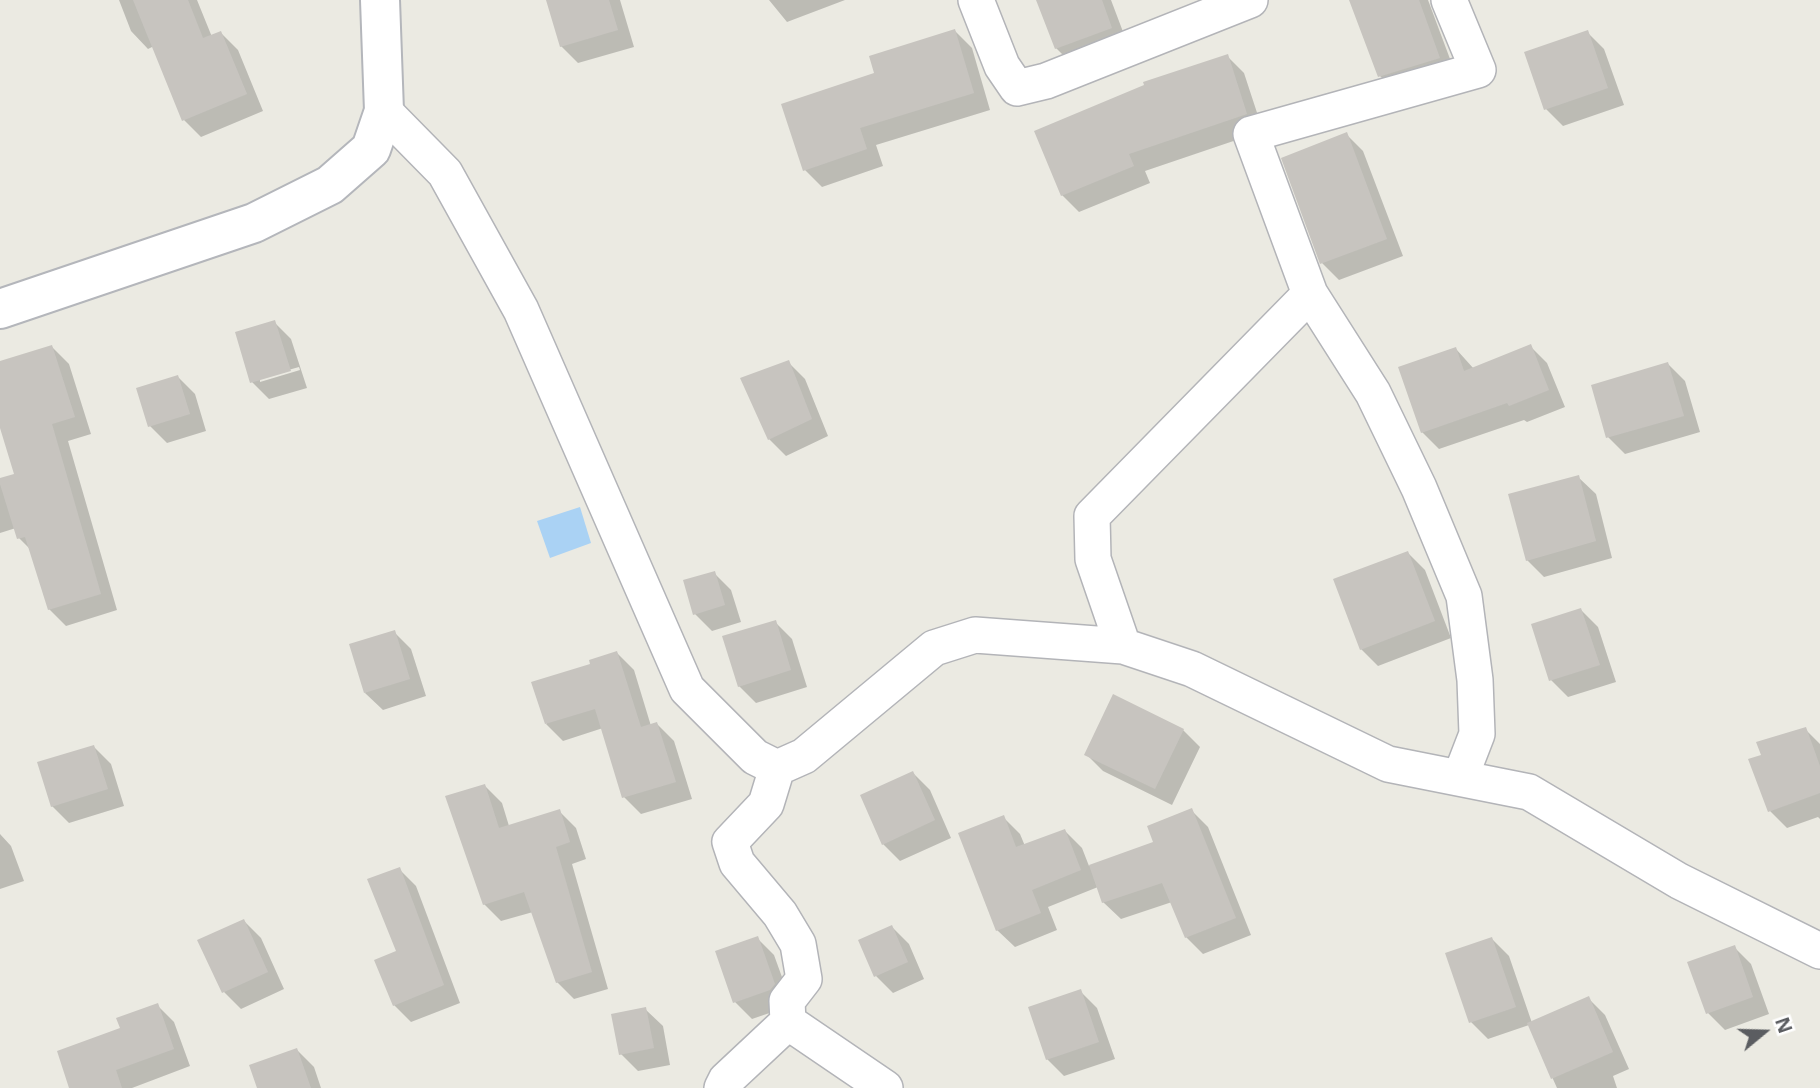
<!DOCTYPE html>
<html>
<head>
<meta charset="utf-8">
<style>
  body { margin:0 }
  #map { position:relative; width:1820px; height:1088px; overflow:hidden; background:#ebeae2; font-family:"Open Sans",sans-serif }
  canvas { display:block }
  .north { position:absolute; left:1729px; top:997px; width:70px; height:70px; -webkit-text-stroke:5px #fff; paint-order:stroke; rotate:71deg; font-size:19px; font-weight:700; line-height:28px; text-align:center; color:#5b5d61 }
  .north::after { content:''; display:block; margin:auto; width:24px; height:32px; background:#5b5d61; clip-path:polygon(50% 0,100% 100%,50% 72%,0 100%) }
</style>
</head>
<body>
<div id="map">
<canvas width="1820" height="1088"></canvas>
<div class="north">N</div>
</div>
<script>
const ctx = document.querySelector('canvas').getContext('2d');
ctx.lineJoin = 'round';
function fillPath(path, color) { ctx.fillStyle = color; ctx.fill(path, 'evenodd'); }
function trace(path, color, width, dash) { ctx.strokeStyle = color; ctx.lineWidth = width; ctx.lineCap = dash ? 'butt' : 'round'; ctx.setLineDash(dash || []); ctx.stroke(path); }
fillPath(new Path2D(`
  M 580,507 L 591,543 L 550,558 L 537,521 Z`), '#aad2f4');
fillPath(new Path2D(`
  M 119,0 L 197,0 L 212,37 L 221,33 L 238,50 L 263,111 L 201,137 L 184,120 L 154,46 L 148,49 L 131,31 Z
  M 548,0 L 620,0 L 634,47 L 578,63 L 561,46 Z
  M 769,0 L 845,0 L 787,22 Z
  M 1038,0 L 1111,0 L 1128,45 L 1073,65 L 1056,48 Z
  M 1354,0 L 1428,0 L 1456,75 L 1397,93 L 1380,76 Z
  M 955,31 L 972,48 L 990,110 L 876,145 L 883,166 L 822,187 L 805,170 L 876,74 Z
  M 1587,32 L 1604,49 L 1624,105 L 1563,126 L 1546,109 Z
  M 1227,56 L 1244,73 L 1263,131 L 1145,171 L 1150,183 L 1079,212 L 1062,195 Z
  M 1346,134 L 1363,151 L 1403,256 L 1339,280 L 1322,263 L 1283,159 Z
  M 274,322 L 291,339 L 307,388 L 269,399 L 252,382 ZM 299,367 L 300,370 L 260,382 L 260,378 Z
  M 1530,346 L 1547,363 L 1565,407 L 1527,422 L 1524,420 L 1439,449 L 1422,432 L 1456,349 L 1474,369 Z
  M 52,347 L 69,364 L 91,434 L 68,441 L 117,610 L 66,626 L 49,609 L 32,551 L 19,538 L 16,528 L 0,533 L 0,480 L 16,475 L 0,422 L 0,363 Z
  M 788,362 L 805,379 L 828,436 L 786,456 L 769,439 Z
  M 1668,364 L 1685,381 L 1700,432 L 1625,454 L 1608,437 Z
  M 178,377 L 195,394 L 206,431 L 167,443 L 150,426 Z
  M 1578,477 L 1596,494 L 1612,558 L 1544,577 L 1527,560 Z
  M 1408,553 L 1425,570 L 1451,638 L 1378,666 L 1361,649 Z
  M 714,573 L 731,590 L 741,622 L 712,631 L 695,614 Z
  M 1581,610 L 1598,627 L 1616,682 L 1568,697 L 1551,680 Z
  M 775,622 L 792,639 L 807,687 L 756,703 L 739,686 Z
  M 394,632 L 411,649 L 426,696 L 383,710 L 365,693 Z
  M 617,653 L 634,670 L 651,726 L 657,724 L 674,741 L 692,799 L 641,814 L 624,797 L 603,728 L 563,741 L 546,724 Z
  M 1805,729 L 1820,744 L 1820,819 L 1818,817 L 1787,828 L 1770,811 L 1750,760 L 1763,756 Z
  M 1183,730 L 1200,747 L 1172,805 L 1103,771 L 1086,754 Z
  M 94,747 L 111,764 L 124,806 L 69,823 L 52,806 Z
  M 913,773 L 930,790 L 951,838 L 900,861 L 883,844 Z
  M 485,786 L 502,803 L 509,826 L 559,811 L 576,828 L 586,859 L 572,864 L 608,989 L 574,999 L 557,982 L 533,912 L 501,921 L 484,904 Z
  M 1191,810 L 1208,827 L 1251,935 L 1203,954 L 1186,937 L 1172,902 L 1121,919 L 1103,902 L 1098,887 L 1048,907 L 1057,930 L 1015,947 L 997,930 L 1003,817 L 1020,834 L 1025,846 L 1065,831 L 1082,848 L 1089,866 L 1155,844 Z
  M 0,834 L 11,846 L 24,881 L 0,889 Z
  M 399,869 L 416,886 L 460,1003 L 411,1022 L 394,1005 Z
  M 244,921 L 261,938 L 284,989 L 241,1009 L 224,992 Z
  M 892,927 L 909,944 L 924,979 L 893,993 L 876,976 Z
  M 757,938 L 774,955 L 791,1002 L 787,1007 L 752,1019 L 735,1002 L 717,952 Z
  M 1492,939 L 1509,956 L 1532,1023 L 1588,998 L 1605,1015 L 1629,1069 L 1613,1076 L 1617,1088 L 1557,1088 L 1529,1025 L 1488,1039 L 1471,1022 Z
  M 1734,947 L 1751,964 L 1769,1014 L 1725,1030 L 1708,1013 Z
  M 1080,991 L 1097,1008 L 1115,1059 L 1064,1076 L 1047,1059 Z
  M 157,1005 L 174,1022 L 190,1066 L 132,1088 L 71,1088 L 122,1029 Z
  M 645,1009 L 663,1026 L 670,1065 L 638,1071 L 621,1054 Z
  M 297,1050 L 314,1067 L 321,1088 L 259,1088 Z`), '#0003');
fillPath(new Path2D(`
  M 133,0 L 188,0 L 203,38 L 221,31 L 247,94 L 182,121 Z
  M 546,0 L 609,0 L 618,30 L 560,47 Z
  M 1036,0 L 1102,0 L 1112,28 L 1055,49 Z
  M 1349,0 L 1419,0 L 1440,58 L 1378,77 Z
  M 955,29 L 974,93 L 860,128 L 867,149 L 803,171 L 781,104 L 874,73 L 869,56 Z
  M 1588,30 L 1608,88 L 1544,110 L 1524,52 Z
  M 1228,54 L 1247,114 L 1129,154 L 1134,166 L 1061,196 L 1034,131 L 1144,85 L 1143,82 Z
  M 1347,132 L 1387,239 L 1320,264 L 1281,158 Z
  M 275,320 L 291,371 L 250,383 L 235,332 Z
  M 1531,344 L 1549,390 L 1509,406 L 1507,403 L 1421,433 L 1398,367 L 1456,347 L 1464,371 Z
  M 52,345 L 75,417 L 52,424 L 101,594 L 48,610 L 25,537 L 17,539 L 0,484 L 0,478 L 14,474 L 0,428 L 0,361 Z
  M 789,360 L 812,419 L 768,440 L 740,378 Z
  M 1668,362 L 1684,416 L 1606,438 L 1591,385 Z
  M 178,375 L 190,414 L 148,427 L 136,388 Z
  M 1579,475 L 1596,541 L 1526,561 L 1508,494 Z
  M 1408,551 L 1435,621 L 1360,650 L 1333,579 Z
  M 715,571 L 725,605 L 693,615 L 683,580 Z
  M 1581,608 L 1600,665 L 1549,681 L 1531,624 Z
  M 776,620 L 791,670 L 738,687 L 722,636 Z
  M 395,630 L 410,679 L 364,693 L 349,644 Z
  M 617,651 L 641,727 L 657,722 L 676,782 L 622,798 L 595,709 L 545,724 L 531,682 L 590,664 L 589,660 Z
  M 1113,694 L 1184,729 L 1155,789 L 1084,755 Z
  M 1806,727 L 1820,766 L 1820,793 L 1768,812 L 1748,759 L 1761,755 L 1756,742 Z
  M 94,745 L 108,789 L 51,807 L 37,762 Z
  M 913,771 L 935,820 L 882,845 L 860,795 Z
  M 485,784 L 499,828 L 560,809 L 570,842 L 556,847 L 592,972 L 556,983 L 524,892 L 483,905 L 445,796 Z
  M 1192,808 L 1236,918 L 1185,938 L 1162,883 L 1102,903 L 1089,865 L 1153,842 L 1147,826 Z
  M 1004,815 L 1016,847 L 1065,829 L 1081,870 L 1032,890 L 1041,913 L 996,931 L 958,833 Z
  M 400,867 L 444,985 L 393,1006 L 374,960 L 396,951 L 367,879 Z
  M 244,919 L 268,972 L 222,993 L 197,940 Z
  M 892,925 L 908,962 L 874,977 L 858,940 Z
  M 758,936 L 775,984 L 770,990 L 733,1003 L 715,951 Z
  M 1492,937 L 1516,1007 L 1469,1023 L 1445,953 Z
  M 1735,945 L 1753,997 L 1706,1014 L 1687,962 Z
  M 1081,989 L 1099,1042 L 1046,1060 L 1028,1007 Z
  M 1589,996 L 1613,1052 L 1551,1079 L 1527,1023 Z
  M 158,1003 L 174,1049 L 116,1070 L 122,1088 L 69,1088 L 57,1051 L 120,1028 L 116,1018 Z
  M 646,1007 L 654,1048 L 619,1055 L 611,1014 Z
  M 297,1048 L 311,1088 L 257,1088 L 249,1065 Z`), '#c7c4bf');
const street = new Path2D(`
  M 976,0 L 1002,66 L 1017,88 L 1046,81 L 1250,0
  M 384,111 L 445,173 L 521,310 L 687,689 L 755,757 L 777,768 L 804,756 L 934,648 L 975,635 L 1123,646 L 1093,559 L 1092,516 L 1310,294 L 1251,134 L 1478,70 L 1449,0
  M 1310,294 L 1373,393 L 1419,488 L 1464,596 L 1475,680 L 1477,734 L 1460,778
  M 1123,646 L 1192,669 L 1388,764 L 1529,792 L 1679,881 L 1820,951
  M 777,768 L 766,804 L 730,842 L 737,863 L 780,914 L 798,944 L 804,979 L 787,1001 L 788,1022 L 885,1088
  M 722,1088 L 726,1080 L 788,1022`);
const secondary = new Path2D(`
  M 0,309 L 254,223 L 330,185 L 371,149 L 384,111 L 380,0`);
trace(street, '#b3b4b8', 38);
trace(secondary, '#b4b6bb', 42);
trace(street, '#fff', 35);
trace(secondary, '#fff', 38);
</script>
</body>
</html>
